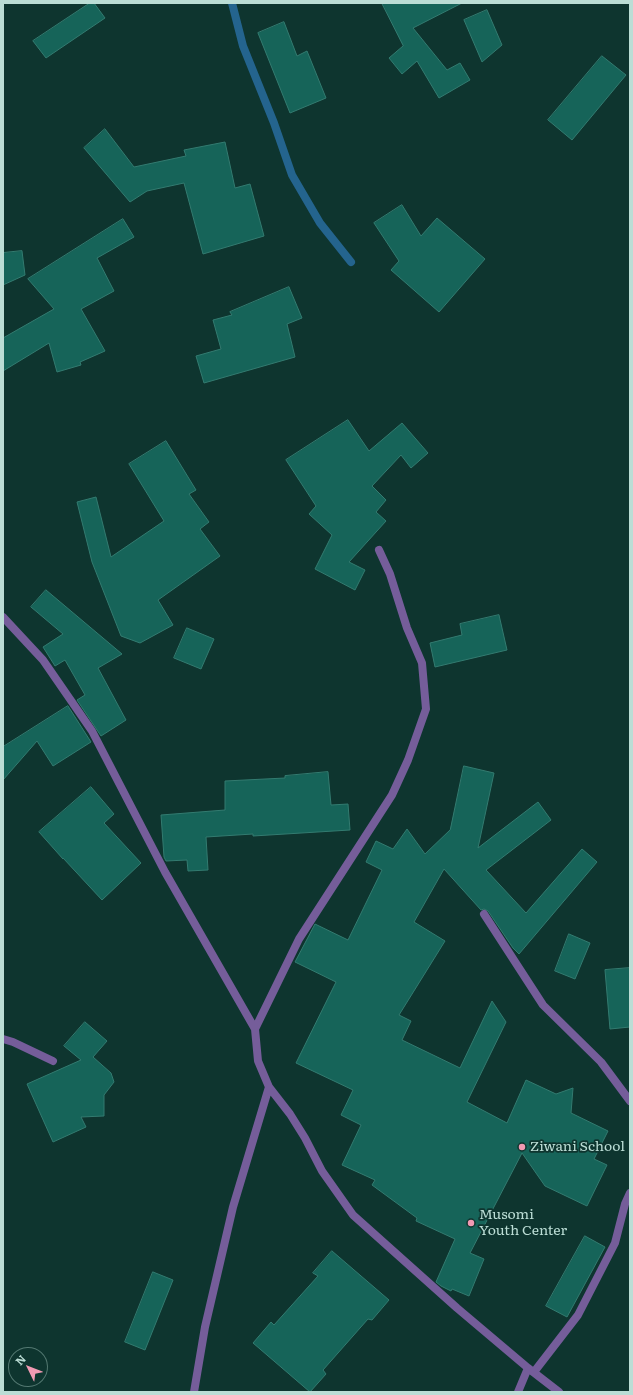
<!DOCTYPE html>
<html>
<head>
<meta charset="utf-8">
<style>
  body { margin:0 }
  #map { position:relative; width:633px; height:1395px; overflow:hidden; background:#0e352f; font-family:Literata,serif }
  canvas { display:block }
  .frame { position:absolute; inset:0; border:4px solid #bbddd5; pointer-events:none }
  .north { position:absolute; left:8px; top:1347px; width:40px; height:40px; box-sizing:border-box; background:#0e352f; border:1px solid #537871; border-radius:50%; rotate:313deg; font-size:11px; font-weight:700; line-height:16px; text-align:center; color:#bbddd5 }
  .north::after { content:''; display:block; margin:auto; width:14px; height:18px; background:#f19ab3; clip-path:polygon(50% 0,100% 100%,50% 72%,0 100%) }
</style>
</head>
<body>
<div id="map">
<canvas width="633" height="1395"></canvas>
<div class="frame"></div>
<div class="north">N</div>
</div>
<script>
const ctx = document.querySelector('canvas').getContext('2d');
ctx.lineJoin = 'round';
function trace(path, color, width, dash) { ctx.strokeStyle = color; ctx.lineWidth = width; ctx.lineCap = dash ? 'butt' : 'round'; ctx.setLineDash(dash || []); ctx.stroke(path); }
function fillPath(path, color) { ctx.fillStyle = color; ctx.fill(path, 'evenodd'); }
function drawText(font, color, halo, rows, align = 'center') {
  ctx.font = font + ' Literata,serif'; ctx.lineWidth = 3.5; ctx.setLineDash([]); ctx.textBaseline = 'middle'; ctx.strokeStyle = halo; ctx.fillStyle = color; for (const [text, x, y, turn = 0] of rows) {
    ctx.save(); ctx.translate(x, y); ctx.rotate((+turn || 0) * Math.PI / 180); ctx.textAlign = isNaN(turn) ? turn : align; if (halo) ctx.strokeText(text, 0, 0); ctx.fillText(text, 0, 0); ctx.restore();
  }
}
trace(new Path2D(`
  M 232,3 L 243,46 L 274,123 L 292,175 L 320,223 L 351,262`), '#24648e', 8);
const building = new Path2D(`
  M 90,3 L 94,3 L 105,18 L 46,58 L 33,41 Z
  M 382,3 L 462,3 L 413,28 L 447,70 L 460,63 L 470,80 L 439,98 L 417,61 L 402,74 L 389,58 L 403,46 Z
  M 487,10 L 502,45 L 482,62 L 464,20 Z
  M 284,22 L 297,56 L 307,51 L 326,98 L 290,113 L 258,33 Z
  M 602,56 L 626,75 L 572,140 L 548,120 Z
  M 105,129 L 134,167 L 186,156 L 184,150 L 225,142 L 235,188 L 250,184 L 264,236 L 203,254 L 184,183 L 147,191 L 130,202 L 84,148 Z
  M 402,205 L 421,236 L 437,218 L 485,259 L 439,312 L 391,270 L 399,261 L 374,223 Z
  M 123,219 L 134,237 L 97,258 L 114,291 L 81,309 L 105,351 L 80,362 L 81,365 L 57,372 L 49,343 L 3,371 L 3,338 L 54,309 L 28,279 Z
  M 22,251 L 25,275 L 3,285 L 3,253 Z
  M 289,287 L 302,318 L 287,324 L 295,357 L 204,383 L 196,356 L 221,349 L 213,320 L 232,315 L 230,312 Z
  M 348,420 L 369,451 L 402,423 L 428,453 L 411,468 L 401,455 L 372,486 L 386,500 L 376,512 L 386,521 L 349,562 L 365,570 L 355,590 L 315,569 L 332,535 L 309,514 L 316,506 L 286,460 Z
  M 166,441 L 196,490 L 189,494 L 209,522 L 200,529 L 220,556 L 158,600 L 173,625 L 140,643 L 121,636 L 92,562 L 77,502 L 96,497 L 111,557 L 164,521 L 129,464 Z
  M 46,590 L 122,654 L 98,668 L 126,720 L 101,736 L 77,700 L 85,695 L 65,660 L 55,666 L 43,647 L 63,634 L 31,607 Z
  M 499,615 L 507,650 L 435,667 L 430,643 L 462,635 L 460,624 Z
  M 187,628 L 214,639 L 201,669 L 174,658 Z
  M 68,706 L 91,742 L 53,766 L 37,741 L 3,780 L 3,747 Z
  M 464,766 L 494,773 L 478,848 L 538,802 L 551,820 L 486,870 L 526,913 L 582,849 L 597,862 L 519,954 L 513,948 L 488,911 L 484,909 L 481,910 L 444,869 L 414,922 L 445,941 L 399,1015 L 411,1021 L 402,1040 L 460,1068 L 492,1001 L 506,1022 L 467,1102 L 507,1123 L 526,1080 L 556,1094 L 573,1088 L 571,1113 L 608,1131 L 594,1159 L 607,1165 L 587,1206 L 545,1186 L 522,1153 L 470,1253 L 484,1259 L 469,1296 L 452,1289 L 451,1291 L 441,1286 L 436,1282 L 455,1239 L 416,1221 L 417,1218 L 372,1185 L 375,1180 L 342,1165 L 361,1125 L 341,1115 L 353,1090 L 296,1063 L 336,982 L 295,962 L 315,924 L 348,940 L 382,870 L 366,862 L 376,841 L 393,849 L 407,829 L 425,854 L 450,830 Z
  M 328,772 L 331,805 L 348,804 L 350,830 L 253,836 L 253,834 L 206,837 L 208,870 L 188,871 L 187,860 L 166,861 L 164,857 L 161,815 L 225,810 L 225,781 L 285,778 L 285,776 Z
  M 91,787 L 114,814 L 104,823 L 141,863 L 102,900 L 63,858 L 63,859 L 39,832 Z
  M 569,934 L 590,943 L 575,979 L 555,971 Z
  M 630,968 L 630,1027 L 610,1029 L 605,970 Z
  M 85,1022 L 107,1041 L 93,1057 L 111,1073 L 114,1082 L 104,1095 L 104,1116 L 81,1117 L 86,1127 L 53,1142 L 27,1084 L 81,1060 L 64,1046 Z
  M 585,1236 L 605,1247 L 567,1317 L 546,1306 Z
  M 332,1251 L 389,1300 L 372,1320 L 368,1319 L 323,1370 L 326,1374 L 310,1392 L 253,1343 L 271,1322 L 274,1325 L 318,1276 L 313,1273 Z
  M 153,1272 L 173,1280 L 145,1350 L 125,1342 Z`);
fillPath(building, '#166459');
trace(building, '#337b70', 1);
trace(new Path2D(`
  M 3,1039 L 13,1042 L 53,1061`), '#755d9a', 8);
trace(new Path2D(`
  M 3,617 L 43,660 L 92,731 L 165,872 L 255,1029 L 258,1061 L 269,1087 L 233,1207 L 205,1327 L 194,1392
  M 484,914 L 543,1005 L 601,1062 L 630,1101
  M 255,1029 L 299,939 L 392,795 L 408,760 L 426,709 L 422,663 L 407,628 L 390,574 L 379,550
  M 269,1087 L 290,1114 L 305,1138 L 322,1171 L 353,1215 L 457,1308 L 528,1368 L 559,1392
  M 534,1372 L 578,1315 L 615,1243 L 625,1204 L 630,1193
  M 518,1392 L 528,1368`), '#755d9a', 8);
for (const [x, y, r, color] of [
  [522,1147,4,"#f19ab3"],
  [471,1223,4,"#f19ab3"]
]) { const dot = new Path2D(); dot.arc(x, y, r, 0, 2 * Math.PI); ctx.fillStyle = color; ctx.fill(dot); trace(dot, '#0e352f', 1.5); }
drawText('14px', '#bbddd5', '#0e352f', [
  ["Ziwani School",530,1147],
  ["Musomi",479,1215],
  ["Youth Center",479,1231]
], 'left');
</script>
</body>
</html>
